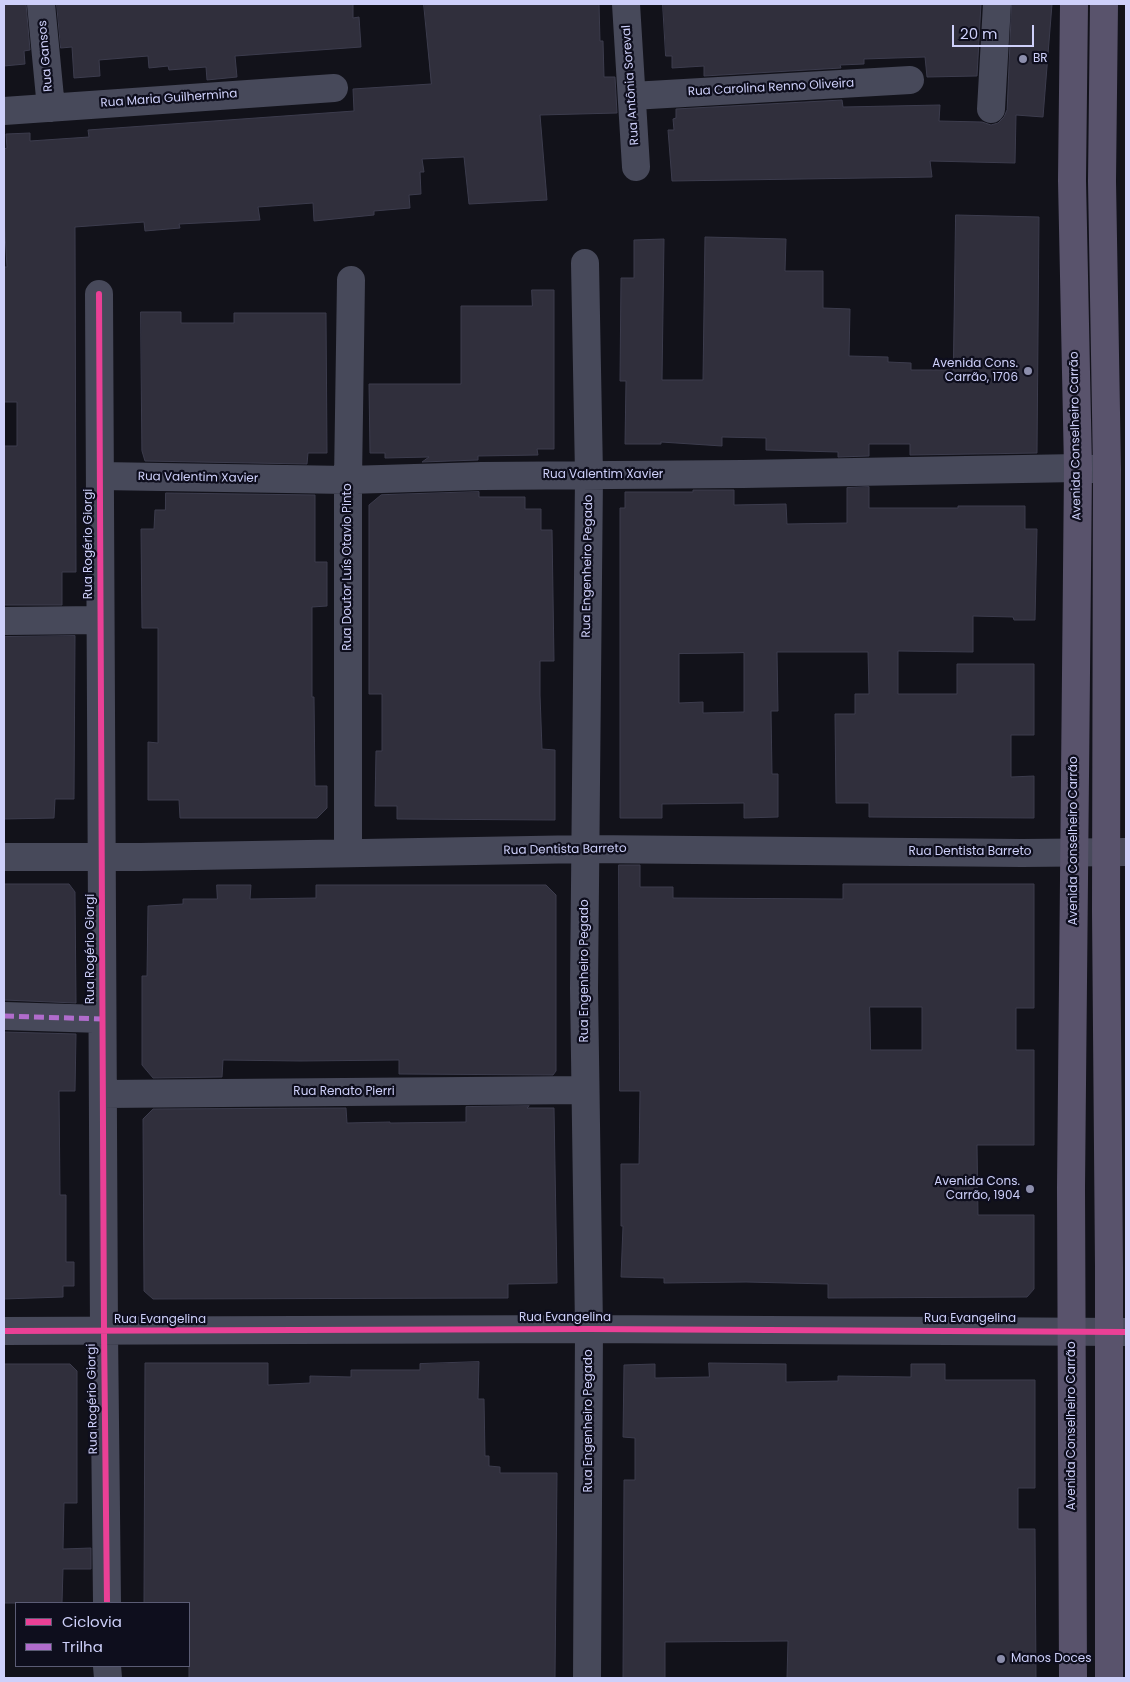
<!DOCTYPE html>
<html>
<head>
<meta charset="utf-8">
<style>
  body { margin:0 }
  #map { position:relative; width:1130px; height:1682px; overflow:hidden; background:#12121a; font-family:Poppins,sans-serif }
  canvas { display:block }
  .frame { position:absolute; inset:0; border:5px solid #ced0fa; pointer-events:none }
  .legend { position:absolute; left:15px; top:1602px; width:175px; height:65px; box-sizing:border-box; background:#0e0e1d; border:1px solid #5b5c75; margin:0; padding:6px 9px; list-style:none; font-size:15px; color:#ced0fa }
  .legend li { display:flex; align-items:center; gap:10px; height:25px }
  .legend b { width:25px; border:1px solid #5b5c75 }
  .scale { position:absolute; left:952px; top:25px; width:82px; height:22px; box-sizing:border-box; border:2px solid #ced0fa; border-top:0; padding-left:6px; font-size:15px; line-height:18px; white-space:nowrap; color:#ced0fa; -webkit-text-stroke:4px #0e0e1d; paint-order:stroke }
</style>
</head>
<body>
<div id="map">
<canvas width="1130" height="1682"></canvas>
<div class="frame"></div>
<ul class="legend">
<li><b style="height:6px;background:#ea4096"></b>Ciclovia</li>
<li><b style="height:6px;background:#b06ccc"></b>Trilha</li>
</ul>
<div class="scale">20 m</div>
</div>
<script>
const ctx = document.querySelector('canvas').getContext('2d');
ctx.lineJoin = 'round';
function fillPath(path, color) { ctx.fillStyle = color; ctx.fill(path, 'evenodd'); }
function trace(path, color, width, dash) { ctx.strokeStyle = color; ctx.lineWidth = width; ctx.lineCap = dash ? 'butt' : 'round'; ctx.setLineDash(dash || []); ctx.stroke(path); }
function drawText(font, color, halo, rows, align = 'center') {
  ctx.font = font + ' Poppins,sans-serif'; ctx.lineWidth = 4.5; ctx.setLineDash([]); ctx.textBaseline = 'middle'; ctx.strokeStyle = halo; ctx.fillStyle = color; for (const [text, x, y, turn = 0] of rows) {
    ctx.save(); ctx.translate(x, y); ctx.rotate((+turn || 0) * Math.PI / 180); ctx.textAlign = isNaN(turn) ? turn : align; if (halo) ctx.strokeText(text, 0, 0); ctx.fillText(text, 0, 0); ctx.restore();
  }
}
const building = new Path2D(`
  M 4,4 L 26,4 L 30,50 L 24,51 L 25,64 L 4,66 Z
  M 57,4 L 353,4 L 353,18 L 359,17 L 361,47 L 235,56 L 237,77 L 207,80 L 206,67 L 169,70 L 168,66 L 149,68 L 148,56 L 99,60 L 100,76 L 74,78 L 72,47 L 61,48 Z
  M 424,4 L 599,4 L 600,41 L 603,41 L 604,77 L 615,77 L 617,113 L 540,115 L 547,200 L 469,204 L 464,157 L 422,159 L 424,172 L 420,172 L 421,194 L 409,195 L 410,208 L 374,211 L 374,215 L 314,221 L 313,203 L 258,207 L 260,220 L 179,224 L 180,228 L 145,231 L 144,222 L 75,227 L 76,572 L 62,572 L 62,605 L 4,605 L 4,446 L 17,446 L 17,402 L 4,402 L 4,267 L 7,267 L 4,218 L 4,149 L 7,148 L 6,134 L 30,133 L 30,141 L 89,137 L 88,130 L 354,111 L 353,89 L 431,84 Z
  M 663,4 L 981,4 L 977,76 L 927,77 L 925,57 L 864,59 L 864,64 L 840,65 L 841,68 L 704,76 L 704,66 L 672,68 L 672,56 L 666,56 Z
  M 1012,4 L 1052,4 L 1043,117 L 1016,115 L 1015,163 L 930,161 L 932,177 L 672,181 L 668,130 L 674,130 L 673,119 L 676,118 L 676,109 L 842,100 L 843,107 L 940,105 L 939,121 L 982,122 L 991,125 L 998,123 L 1004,117 L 1007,110 Z
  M 956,215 L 1039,217 L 1037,453 L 910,455 L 910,444 L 869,444 L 869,456 L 838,457 L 838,452 L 766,450 L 766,438 L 722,437 L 722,446 L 661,442 L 661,444 L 625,444 L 626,381 L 620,381 L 621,278 L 634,278 L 634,240 L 664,239 L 662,380 L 703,380 L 705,237 L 786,239 L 785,271 L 823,271 L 823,308 L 850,309 L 849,356 L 888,357 L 888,362 L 911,363 L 911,370 L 953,370 Z
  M 532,290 L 554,290 L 554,449 L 537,449 L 538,455 L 478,456 L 478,460 L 422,462 L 429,457 L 385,458 L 385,453 L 370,453 L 369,384 L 461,384 L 461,306 L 532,306 Z
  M 141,312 L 181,312 L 181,323 L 234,323 L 234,313 L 326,313 L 327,453 L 308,453 L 307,464 L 145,461 L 142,451 Z
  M 869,487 L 869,508 L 958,508 L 958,506 L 1025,506 L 1025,529 L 1037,529 L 1035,620 L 1014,620 L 1013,617 L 973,616 L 973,652 L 898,651 L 898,694 L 957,694 L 957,664 L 1034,664 L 1034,735 L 1011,735 L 1011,777 L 1034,776 L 1034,818 L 869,817 L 869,803 L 836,803 L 835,714 L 855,714 L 855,694 L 869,694 L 868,652 L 777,652 L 778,711 L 771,711 L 772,774 L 778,774 L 778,817 L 744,818 L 744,803 L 662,804 L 662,818 L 620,818 L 620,508 L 625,508 L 625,492 L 693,492 L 693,490 L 734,490 L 734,505 L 786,504 L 787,524 L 847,523 L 847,488 ZM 744,653 L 744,712 L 703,713 L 703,702 L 679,703 L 679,654 Z
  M 479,492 L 479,497 L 525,497 L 525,509 L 541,509 L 541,530 L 552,530 L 554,661 L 540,661 L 540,695 L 542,749 L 555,750 L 555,820 L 397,819 L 397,806 L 375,806 L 376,751 L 382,751 L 382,694 L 369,694 L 369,505 L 381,495 Z
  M 166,493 L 315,495 L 315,562 L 327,562 L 327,606 L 312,607 L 312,697 L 314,697 L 315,786 L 327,786 L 327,808 L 317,818 L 180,818 L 179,800 L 148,800 L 148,742 L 158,743 L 158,628 L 142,628 L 141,529 L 154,529 L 155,510 L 165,510 Z
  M 75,636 L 74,799 L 55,799 L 54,818 L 4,819 L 4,637 Z
  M 619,865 L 640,865 L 640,887 L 673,887 L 673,898 L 843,899 L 843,884 L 1034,884 L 1034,1008 L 1016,1008 L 1016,1050 L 1034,1050 L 1034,1145 L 977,1145 L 978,1215 L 1034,1215 L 1034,1289 L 1027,1297 L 828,1298 L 828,1284 L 746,1282 L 664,1283 L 664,1278 L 621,1277 L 623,1226 L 621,1226 L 621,1164 L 639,1164 L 640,1091 L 620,1091 ZM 870,1007 L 922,1007 L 922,1050 L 871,1050 Z
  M 4,884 L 69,884 L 75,892 L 76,1003 L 4,1000 Z
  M 217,885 L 251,885 L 250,899 L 316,898 L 316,885 L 546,885 L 556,895 L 556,1071 L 553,1075 L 399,1074 L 399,1060 L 300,1061 L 223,1060 L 222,1077 L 153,1078 L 142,1065 L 142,976 L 147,976 L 148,906 L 183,904 L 183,899 L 217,899 Z
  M 4,1032 L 76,1034 L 75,1091 L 59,1091 L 60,1195 L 66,1195 L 66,1262 L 74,1262 L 74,1286 L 63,1286 L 63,1297 L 4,1299 Z
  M 529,1106 L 527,1108 L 554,1108 L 557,1283 L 508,1284 L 508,1298 L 153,1299 L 144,1291 L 143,1119 L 153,1109 L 346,1108 L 347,1123 L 390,1122 L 390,1123 L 466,1122 L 466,1107 Z
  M 479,1362 L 478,1399 L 484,1399 L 485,1456 L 489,1456 L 489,1466 L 500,1467 L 500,1473 L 557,1473 L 555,1678 L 189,1678 L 189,1603 L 144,1603 L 145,1363 L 268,1363 L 268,1385 L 310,1383 L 310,1376 L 351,1377 L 351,1370 L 420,1370 L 420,1364 Z
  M 709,1363 L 786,1364 L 786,1382 L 838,1381 L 838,1376 L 911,1377 L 911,1364 L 945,1364 L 945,1380 L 1035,1380 L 1035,1488 L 1018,1488 L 1018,1529 L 1035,1529 L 1036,1678 L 787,1678 L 788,1641 L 665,1642 L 665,1678 L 623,1678 L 624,1480 L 635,1480 L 635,1438 L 623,1437 L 624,1365 L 655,1364 L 655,1378 L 709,1377 Z
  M 4,1364 L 70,1364 L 77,1371 L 77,1503 L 64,1503 L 63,1549 L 91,1548 L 91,1569 L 63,1569 L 62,1603 L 4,1603 Z`);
fillPath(building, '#302f3c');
trace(building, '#3c3c4d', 1);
trace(new Path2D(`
  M 41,4 L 51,108
  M 626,4 L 636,167
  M 632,96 L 910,80
  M 991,109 L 997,4
  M 4,111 L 334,88
  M 585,263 L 589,475 L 584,988 L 589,1329 L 587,1678
  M 99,294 L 104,1331 L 107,1603
  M 100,476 L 348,480 L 482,476 L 743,474 L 1078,468 L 1107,470
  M 4,621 L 100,620
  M 348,853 L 348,480 L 351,280
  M 4,857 L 140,857 L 586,849 L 1022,853 L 1126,852
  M 4,1016 L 102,1019
  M 103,1094 L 585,1090
  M 4,1331 L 589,1329 L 1126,1332
  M 107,1666 L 108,1678`), '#47495a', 28);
trace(new Path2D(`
  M 1104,4 L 1102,181 L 1107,470 L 1106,911 L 1109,1267 L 1109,1678
  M 1073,1678 L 1071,1187 L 1078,468 L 1072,180 L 1074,4`), '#59536c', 28);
trace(new Path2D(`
  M 4,1016 L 102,1019`), '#b06ccc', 5, [10, 5]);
trace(new Path2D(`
  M 99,294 L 104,1331 L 107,1603
  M 4,1331 L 589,1329 L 1126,1332`), '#ea4096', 6);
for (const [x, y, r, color] of [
  [1023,59,5,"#8c8eac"],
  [1028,371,5,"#8c8eac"],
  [1030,1189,5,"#8c8eac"],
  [1001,1659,5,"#8c8eac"]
]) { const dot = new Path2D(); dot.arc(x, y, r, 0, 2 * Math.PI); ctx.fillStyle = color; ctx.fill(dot); trace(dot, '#0e0e1d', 2); }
drawText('12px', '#ced0fa', '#0e0e1d', [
  ["Rua Gansos",46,56,-95],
  ["Rua Antônia Soreval",631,85,-94],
  ["Rua Carolina Renno Oliveira",771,88,-3],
  ["Rua Maria Guilhermina",169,99,-4],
  ["Avenida Conselheiro Carrão",1076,436,-91],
  ["Rua Valentim Xavier",603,475],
  ["Rua Valentim Xavier",198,478,1],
  ["Rua Rogério Giorgi",89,544,-90],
  ["Rua Engenheiro Pegado",588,566,-89],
  ["Rua Doutor Luís Otavio Pinto",348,567,-90],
  ["Avenida Conselheiro Carrão",1074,841,-90],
  ["Rua Dentista Barreto",565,850,-1],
  ["Rua Dentista Barreto",970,852],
  ["Rua Rogério Giorgi",91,949,-90],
  ["Rua Engenheiro Pegado",585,971,-90],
  ["Rua Renato Pierri",344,1092],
  ["Rua Evangelina",565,1318],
  ["Rua Evangelina",970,1319],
  ["Rua Evangelina",160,1320],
  ["Rua Rogério Giorgi",93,1399,-91],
  ["Rua Engenheiro Pegado",589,1421,-90],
  ["Avenida Conselheiro Carrão",1072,1426,-90]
]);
drawText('12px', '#ced0fa', '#0e0e1d', [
  ["BR",1033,59],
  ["Avenida Cons.",1018,364,"right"],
  ["Carrão, 1706",1018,378,"right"],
  ["Avenida Cons.",1020,1182,"right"],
  ["Carrão, 1904",1020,1196,"right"],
  ["Manos Doces",1011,1659]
], 'left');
</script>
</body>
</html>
